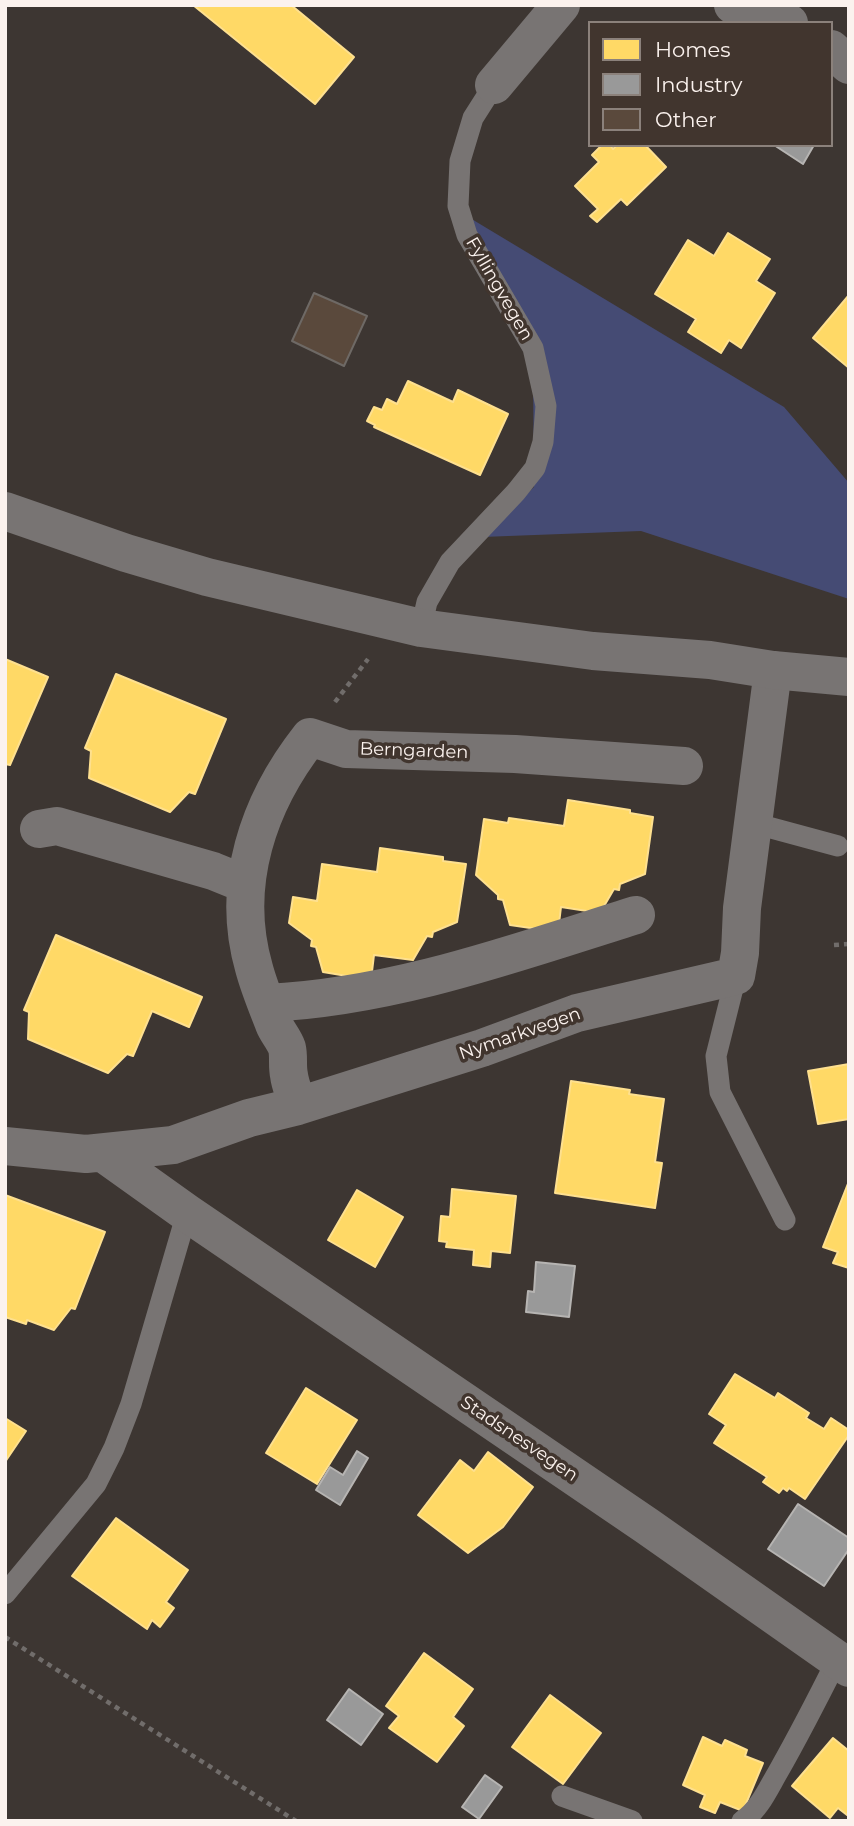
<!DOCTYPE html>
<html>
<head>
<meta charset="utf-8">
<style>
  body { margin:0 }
  #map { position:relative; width:854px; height:1826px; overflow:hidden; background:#3d3632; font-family:Montserrat,sans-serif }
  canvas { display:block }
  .frame { position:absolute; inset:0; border:7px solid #fbf2ee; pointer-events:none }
  .legend { position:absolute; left:588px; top:21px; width:245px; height:126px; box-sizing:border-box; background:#41352e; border:2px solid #8b817b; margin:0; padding:9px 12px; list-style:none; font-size:21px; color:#fbf2ee }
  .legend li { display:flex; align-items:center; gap:14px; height:35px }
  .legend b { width:35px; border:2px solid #8b817b }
</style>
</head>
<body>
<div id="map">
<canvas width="854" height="1826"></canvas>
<div class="frame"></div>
<ul class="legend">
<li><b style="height:19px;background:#ffd966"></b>Homes</li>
<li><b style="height:19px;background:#999"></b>Industry</li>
<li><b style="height:19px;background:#5a493c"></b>Other</li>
</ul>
</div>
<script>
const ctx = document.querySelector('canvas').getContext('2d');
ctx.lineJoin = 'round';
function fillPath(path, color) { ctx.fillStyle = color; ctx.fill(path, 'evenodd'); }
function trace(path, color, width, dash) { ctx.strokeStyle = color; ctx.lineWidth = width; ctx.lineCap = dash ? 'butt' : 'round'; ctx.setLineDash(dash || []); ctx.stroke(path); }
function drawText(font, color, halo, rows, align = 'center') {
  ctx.font = font + ' Montserrat,sans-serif'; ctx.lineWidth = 7; ctx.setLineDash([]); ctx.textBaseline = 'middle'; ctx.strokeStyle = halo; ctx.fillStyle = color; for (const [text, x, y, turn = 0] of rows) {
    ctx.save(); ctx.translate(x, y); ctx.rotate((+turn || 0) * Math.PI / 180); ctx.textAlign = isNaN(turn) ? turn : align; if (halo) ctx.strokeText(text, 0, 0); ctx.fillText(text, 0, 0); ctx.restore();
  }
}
fillPath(new Path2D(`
  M 450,206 L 784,407 L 849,483 L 849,599 L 641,531 L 482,537 L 534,487 L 533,369 Z`), '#454b74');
const homes = new Path2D(`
  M 193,5 L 291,5 L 354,57 L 315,104 Z
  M 602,145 L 610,145 L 613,149 L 617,145 L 645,145 L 666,167 L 627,205 L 621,199 L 597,222 L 590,216 L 598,209 L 575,186 L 599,162 L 592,155 Z
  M 728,233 L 770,259 L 756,281 L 775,293 L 741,348 L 729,340 L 721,353 L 688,332 L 696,319 L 655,294 L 688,240 L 714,256 Z
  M 849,295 L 849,368 L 813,338 Z
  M 408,381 L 453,402 L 458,390 L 508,414 L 480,475 L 374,427 L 375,425 L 367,421 L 374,407 L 382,410 L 387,399 L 397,404 Z
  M 5,659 L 48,677 L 10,765 L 5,764 Z
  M 116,674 L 226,719 L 195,794 L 189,792 L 170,812 L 89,778 L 91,751 L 85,748 Z
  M 568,800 L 630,810 L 630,813 L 653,817 L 645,874 L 620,884 L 619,890 L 614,889 L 600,913 L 561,907 L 558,932 L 510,925 L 503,900 L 498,899 L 498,895 L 476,875 L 484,819 L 508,823 L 509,818 L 564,826 Z
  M 380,848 L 443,857 L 443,861 L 466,864 L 457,922 L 433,932 L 432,937 L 427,936 L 413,960 L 374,955 L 371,980 L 323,972 L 316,947 L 311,946 L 312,940 L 289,923 L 293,897 L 317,901 L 322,864 L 377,872 Z
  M 56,935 L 202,997 L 189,1027 L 152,1011 L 133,1056 L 127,1054 L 108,1073 L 28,1039 L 29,1012 L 24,1010 Z
  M 849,1064 L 849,1119 L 818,1124 L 808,1071 Z
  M 571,1081 L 630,1090 L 629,1094 L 664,1099 L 655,1162 L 662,1163 L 655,1208 L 555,1193 Z
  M 849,1181 L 849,1268 L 833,1263 L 838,1252 L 823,1247 Z
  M 452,1189 L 516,1196 L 510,1253 L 491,1251 L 490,1267 L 473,1265 L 474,1250 L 446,1247 L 447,1242 L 439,1241 L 441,1216 L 450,1217 Z
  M 357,1190 L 403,1217 L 375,1267 L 328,1240 Z
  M 5,1195 L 105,1232 L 75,1309 L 71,1308 L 54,1330 L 27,1320 L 26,1324 L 5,1317 Z
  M 735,1374 L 775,1398 L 778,1393 L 809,1413 L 806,1418 L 824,1429 L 831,1418 L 849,1430 L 849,1435 L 805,1499 L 789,1488 L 787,1491 L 783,1488 L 779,1493 L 763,1482 L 767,1477 L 714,1443 L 726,1425 L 709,1414 Z
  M 306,1388 L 357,1420 L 317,1484 L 266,1453 Z
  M 5,1418 L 26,1431 L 5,1462 Z
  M 488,1452 L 533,1487 L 503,1527 L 468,1553 L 418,1515 L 460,1460 L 474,1471 Z
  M 116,1518 L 188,1570 L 166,1602 L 174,1608 L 160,1627 L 152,1620 L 147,1629 L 72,1576 Z
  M 424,1653 L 473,1689 L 453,1717 L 464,1726 L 437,1762 L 389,1728 L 399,1716 L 386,1706 Z
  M 550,1695 L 601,1733 L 563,1784 L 512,1747 Z
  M 703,1737 L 722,1746 L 725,1740 L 747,1750 L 745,1756 L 763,1763 L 743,1811 L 720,1802 L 715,1813 L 700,1807 L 705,1795 L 683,1785 Z
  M 833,1738 L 849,1751 L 849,1814 L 847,1815 L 838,1808 L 830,1818 L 792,1786 Z`);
fillPath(homes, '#ffd966');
trace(homes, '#fee08f', 2);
const industry = new Path2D(`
  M 774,145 L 814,145 L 803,164 Z
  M 536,1262 L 575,1266 L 569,1317 L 526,1312 L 528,1291 L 534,1292 Z
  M 357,1451 L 368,1458 L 340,1505 L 316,1490 L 330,1467 L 343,1475 Z
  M 798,1504 L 849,1538 L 849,1549 L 824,1586 L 768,1549 Z
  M 349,1689 L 383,1714 L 361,1745 L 327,1720 Z
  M 485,1775 L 502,1787 L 479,1819 L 462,1807 Z`);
fillPath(industry, '#999');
trace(industry, '#b6b4b2', 2);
const building = new Path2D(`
  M 314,293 L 367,316 L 344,366 L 292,341 Z`);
fillPath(building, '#5a493c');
trace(building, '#6e6965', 2);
trace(new Path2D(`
  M 335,702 L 368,659
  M 834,945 L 849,944
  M 5,1637 L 296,1821`), '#716d6b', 4.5, [5, 5]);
trace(new Path2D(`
  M 421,628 L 427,602 L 450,562 L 516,492 L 535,468 L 543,442 L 546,406 L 533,348 L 467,235 L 458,206 L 460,161 L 473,118 L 494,85
  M 753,823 L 838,846
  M 736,976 L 716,1056 L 720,1092 L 785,1220
  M 5,1594 L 96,1484 L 114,1448 L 131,1404 L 187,1213
  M 562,1796 L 632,1821
  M 742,1821 C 759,1810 768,1789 778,1772 C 799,1735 818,1698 837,1660`), '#787473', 21);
trace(new Path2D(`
  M 733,5 L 770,13 L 789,23
  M 831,49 L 849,65
  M 494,85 L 561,5
  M 39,829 L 57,826 L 213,871 L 245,884
  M 267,1003 C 394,997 515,953 636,915
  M 298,1106 C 295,1095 290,1085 289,1075 C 287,1066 289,1056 287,1048 C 284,1039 277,1032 274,1024 C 267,1006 259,987 254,968 C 230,885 258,803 310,737 L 346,749 L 515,754 L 684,766
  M 5,1146 L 86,1154 L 173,1145 L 249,1118 L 298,1106 L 482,1048 L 577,1013 L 736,976 L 740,953 L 742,908 L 773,670
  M 103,1153 L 187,1213 L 647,1526 L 849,1668`), '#787473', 38);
trace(new Path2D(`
  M 5,511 L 126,553 L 207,577 L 421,628 L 593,651 L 710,660 L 773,670 L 849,677`), '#787473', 38);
drawText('18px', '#fbf2ee', '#41352e', [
  ["Fyllingvegen",499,289,60],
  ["Berngarden",414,751,2],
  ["Nymarkvegen",520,1034,-19],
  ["Stadsnesvegen",519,1439,34]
]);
</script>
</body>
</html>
